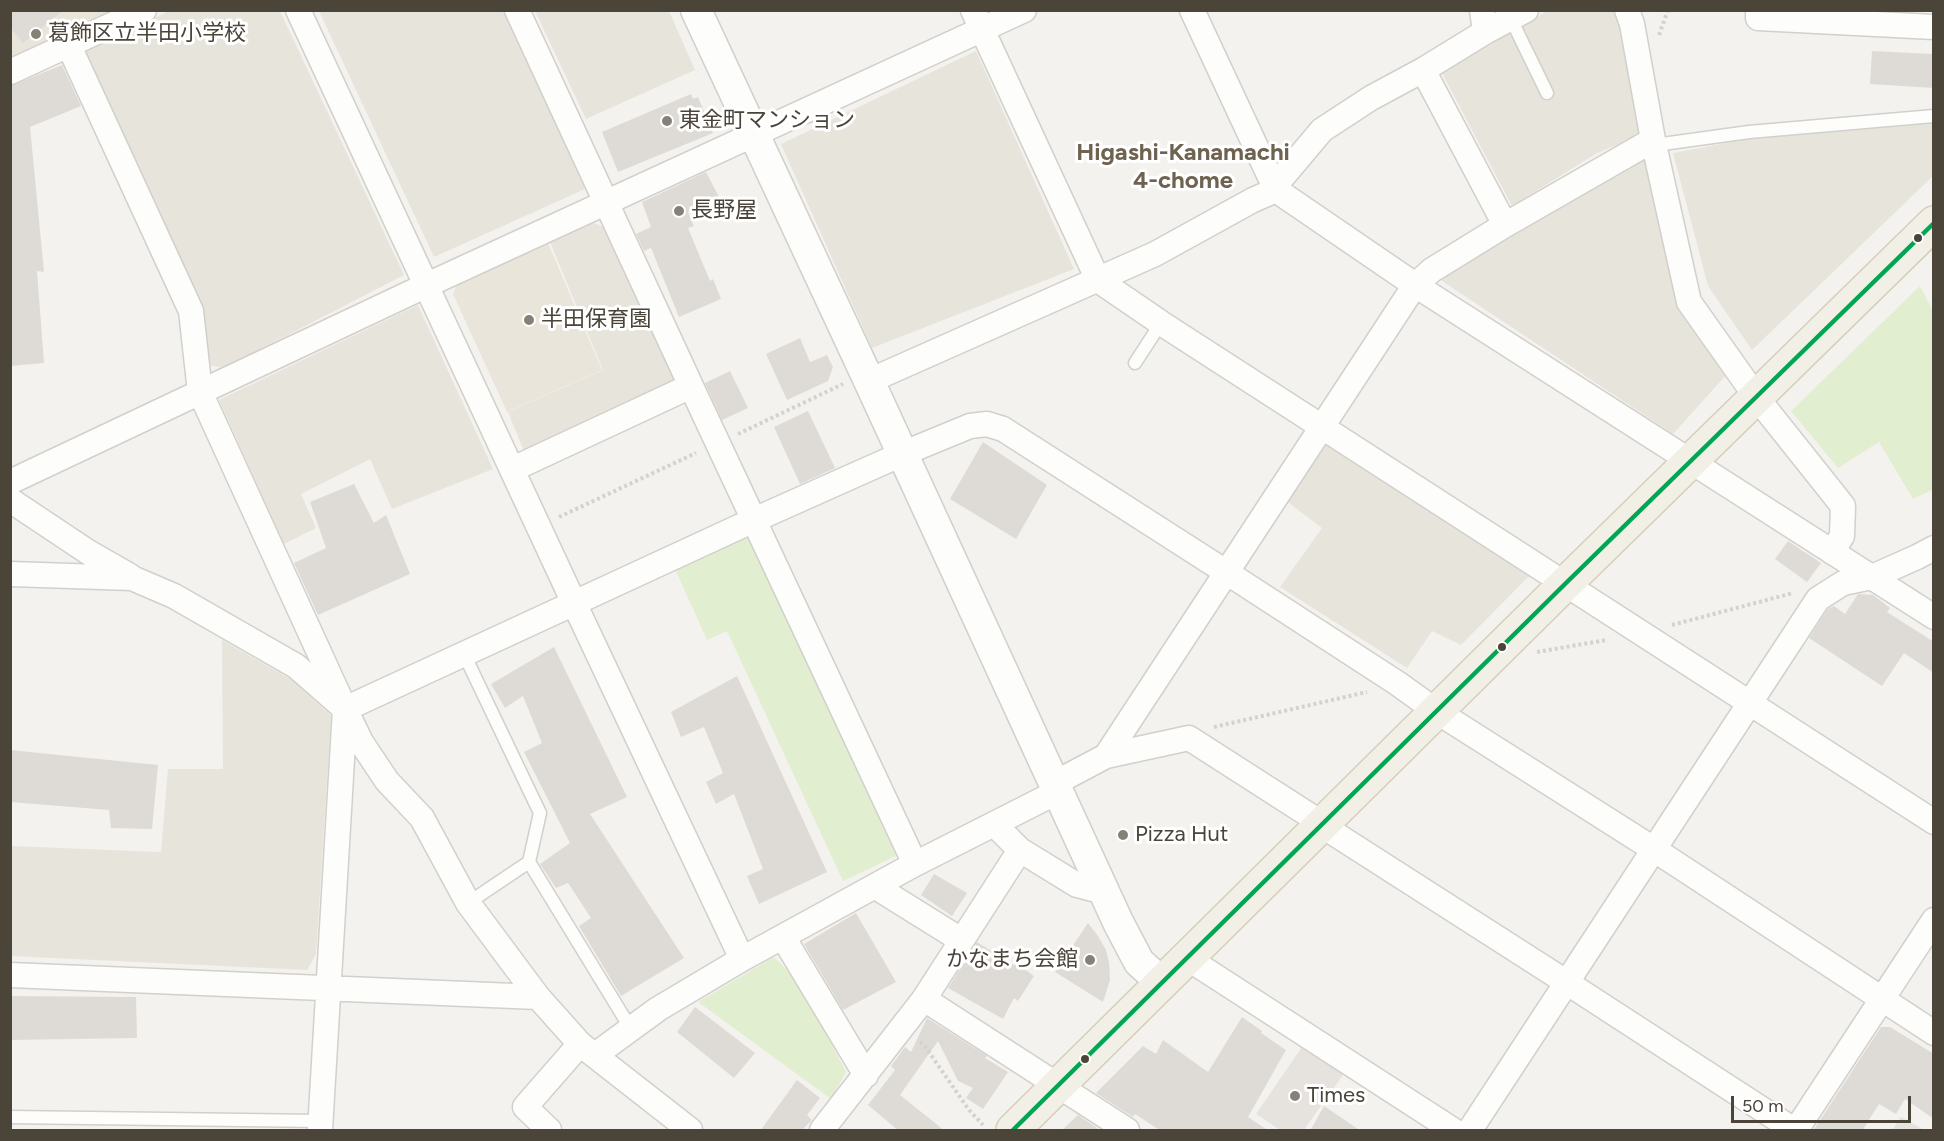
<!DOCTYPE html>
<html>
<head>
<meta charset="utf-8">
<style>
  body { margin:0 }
  #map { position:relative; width:1944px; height:1141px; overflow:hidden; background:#f4f2ee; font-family:Figtree,sans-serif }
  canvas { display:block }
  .frame { position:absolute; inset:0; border:12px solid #4b4439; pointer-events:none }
  .scale { position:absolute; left:1731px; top:1096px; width:180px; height:27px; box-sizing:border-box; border:3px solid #4b4439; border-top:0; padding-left:8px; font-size:18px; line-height:21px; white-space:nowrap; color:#4b4439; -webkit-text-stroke:4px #fff; paint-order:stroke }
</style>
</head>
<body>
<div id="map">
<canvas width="1944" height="1141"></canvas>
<div class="frame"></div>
<div class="scale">50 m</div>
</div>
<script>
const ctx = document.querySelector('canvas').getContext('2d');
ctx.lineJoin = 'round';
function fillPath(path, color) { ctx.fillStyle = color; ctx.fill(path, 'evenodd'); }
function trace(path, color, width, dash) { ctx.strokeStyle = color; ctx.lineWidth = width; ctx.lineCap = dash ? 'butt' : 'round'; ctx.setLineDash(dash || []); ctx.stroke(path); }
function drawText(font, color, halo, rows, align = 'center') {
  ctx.font = font + ' Figtree,"Noto Sans JP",sans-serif'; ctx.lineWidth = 6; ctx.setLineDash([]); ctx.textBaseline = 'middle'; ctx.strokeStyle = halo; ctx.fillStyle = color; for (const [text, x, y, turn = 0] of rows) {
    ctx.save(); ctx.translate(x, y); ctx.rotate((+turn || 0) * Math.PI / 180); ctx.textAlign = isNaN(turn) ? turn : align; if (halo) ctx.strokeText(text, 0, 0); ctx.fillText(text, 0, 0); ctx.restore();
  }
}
fillPath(new Path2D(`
  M 169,11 L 280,11 L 404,275 L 224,368 L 209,365 L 202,309 L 85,57 L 88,48 Z
  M 319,11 L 504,11 L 585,189 L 434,257 Z
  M 535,11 L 669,11 L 695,70 L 586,119 Z
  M 1547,11 L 1614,11 L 1627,44 L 1642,135 L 1597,153 L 1512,206 L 1442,73 Z
  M 976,51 L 1074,269 L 872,348 L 781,144 Z
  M 1933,120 L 1933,176 L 1752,350 L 1708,286 L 1673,153 L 1779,133 Z
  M 1649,153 L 1679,304 L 1728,373 L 1673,434 L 1442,281 L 1442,268 Z
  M 591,222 L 606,228 L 676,380 L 526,456 L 508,412 L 603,370 L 550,242 Z
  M 418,305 L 493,469 L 392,509 L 370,459 L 301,494 L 316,528 L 284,544 L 219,400 Z
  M 1328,442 L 1534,571 L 1461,645 L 1432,631 L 1407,668 L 1280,587 L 1322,528 L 1285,500 Z
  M 222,640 L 292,680 L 331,716 L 316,954 L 307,970 L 11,956 L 11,846 L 161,852 L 168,769 L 223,769 Z`), '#e7e4dc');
fillPath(new Path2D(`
  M 11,10 L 114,11 L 11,57 Z
  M 548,243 L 602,370 L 507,412 L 453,294 L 457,285 Z`), '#eae5da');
fillPath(new Path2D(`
  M 1920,286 L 1933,311 L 1934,489 L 1913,499 L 1879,442 L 1838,468 L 1791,411 Z
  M 748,535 L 896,856 L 843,881 L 727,631 L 707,640 L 675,569 Z
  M 774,957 L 799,982 L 846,1072 L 831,1099 L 698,1002 Z`), '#e1eecf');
fillPath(new Path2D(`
  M 1304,1044 L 1345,1072 L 1304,1130 L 1280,1130 L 1256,1114 Z
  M 1901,1117 L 1924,1130 L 1892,1130 Z`), '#e6e3df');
fillPath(new Path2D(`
  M 10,10 L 64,10 L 23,43 L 10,27 Z
  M 1872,51 L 1934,54 L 1934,88 L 1870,84 Z
  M 62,65 L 81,106 L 30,127 L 44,272 L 37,271 L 44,363 L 10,366 L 10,86 Z
  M 691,94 L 693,99 L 698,97 L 713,133 L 618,172 L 602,132 Z
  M 706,172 L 719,197 L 688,212 L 694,226 L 688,228 L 710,281 L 713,279 L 721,299 L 679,317 L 651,248 L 644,251 L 636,234 L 651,227 L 642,202 Z
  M 800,338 L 810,362 L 827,355 L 833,367 L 828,381 L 787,400 L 766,354 Z
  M 730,371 L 748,408 L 722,420 L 705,383 Z
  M 808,411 L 835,468 L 800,484 L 774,427 Z
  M 983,442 L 1047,485 L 1016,539 L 950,499 Z
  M 354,484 L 374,523 L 386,515 L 410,574 L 318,615 L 294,563 L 326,548 L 310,502 Z
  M 1788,541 L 1821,563 L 1807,582 L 1775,559 Z
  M 1858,594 L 1873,595 L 1890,608 L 1887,612 L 1934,642 L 1934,673 L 1904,653 L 1882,686 L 1809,638 L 1828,609 L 1834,606 L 1845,614 Z
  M 554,647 L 627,797 L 590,814 L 684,958 L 621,996 L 579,926 L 591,918 L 568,883 L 556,888 L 540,864 L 570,843 L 524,752 L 542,743 L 523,696 L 505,708 L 491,684 Z
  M 737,676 L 827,872 L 759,904 L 747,876 L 763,869 L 734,794 L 716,804 L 706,782 L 723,773 L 704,727 L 681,737 L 671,712 Z
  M 10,750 L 158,765 L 152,829 L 111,828 L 109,810 L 10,802 Z
  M 934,874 L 967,893 L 952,916 L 921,895 Z
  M 856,913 L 896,982 L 843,1010 L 804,944 Z
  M 1088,923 L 1098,936 L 1106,950 L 1109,962 L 1110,980 L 1103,1002 L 1055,972 Z
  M 977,942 L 1014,965 L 1016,963 L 1034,976 L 1018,1001 L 1014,998 L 1003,1019 L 948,988 Z
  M 10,996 L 136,997 L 137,1038 L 10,1040 Z
  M 695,1007 L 755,1053 L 734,1078 L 677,1032 Z
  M 1242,1017 L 1262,1031 L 1261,1033 L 1286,1050 L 1248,1117 L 1269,1131 L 1161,1131 L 1135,1114 L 1133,1117 L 1096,1093 L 1143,1046 L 1156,1054 L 1163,1040 L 1208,1072 Z
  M 927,1018 L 987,1056 L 985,1058 L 1008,1072 L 983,1109 L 966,1098 L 973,1088 L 958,1081 L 938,1041 L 900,1095 L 945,1131 L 899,1131 L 868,1105 L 895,1070 L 891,1066 L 905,1047 L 911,1052 Z
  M 1881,1027 L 1890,1027 L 1934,1054 L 1934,1119 L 1905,1099 L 1896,1114 L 1879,1104 L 1862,1131 L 1813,1131 Z
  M 797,1080 L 820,1098 L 807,1115 L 812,1120 L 801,1131 L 760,1131 Z
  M 1324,1106 L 1361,1131 L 1310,1131 Z
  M 1078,1115 L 1101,1131 L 1061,1131 Z`), '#dedbd6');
const service = new Path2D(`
  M 1511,19 L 1547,93
  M 1655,145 L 1749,132 L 1934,116
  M 1135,363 L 1161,323
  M 464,654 L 540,813 L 529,862 L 631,1029
  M 468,903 L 529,862
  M 10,1117 L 321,1121`);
const minor = new Path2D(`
  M 298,10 L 574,603 L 742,959
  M 517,10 L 691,386 L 915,864
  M 973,10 L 1098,280 L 1161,323 L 1934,822
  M 1192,10 L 1276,190 L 1415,285 L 1934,617
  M 1627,10 L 1632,24 L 1653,140 L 1689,302 L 1757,398 L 1843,506 L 1842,536 L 1832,552
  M 1758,10 L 1758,18 L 1934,27
  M 1485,32 L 1526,10
  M 69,46 L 191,311 L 200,392 L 345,709 L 320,1130
  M 1423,70 L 1505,225
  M 10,72 L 144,10
  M 1274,187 L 1322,130 L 1371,98 L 1423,70 L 1485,32 L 1482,10
  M 869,381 L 1155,254 L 1253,200 L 1276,190
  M 513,469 L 691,386
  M 10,482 L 427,285 L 1024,10
  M 10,500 L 88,552 L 130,576
  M 10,574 L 132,578 L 174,596 L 296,666 L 345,709 L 361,742 L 387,781 L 422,818 L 468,903 L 538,997 L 580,1044 L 690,1130
  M 345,709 L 754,520 L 902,454 L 970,426 L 987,424 L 1003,429 L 1226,572 L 1397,683 L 1436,711 L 1655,850 L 1934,1033
  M 1106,756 L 1415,285 L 1432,270 L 1505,225 L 1653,140
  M 1055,783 L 1106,756 L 1189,738 L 1323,824
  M 994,824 L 1020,850 L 1077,885 L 1104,892
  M 1321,825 L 1566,982 L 1794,1130
  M 876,887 L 961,940
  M 783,937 L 866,1075
  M 1187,958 L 1453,1130
  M 10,975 L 538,997
  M 924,999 L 1127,1130
  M 595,1055 L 658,1009 L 742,959 L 915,864 L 1059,791
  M 549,1130 L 525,1107 L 580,1044
  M 822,1130 L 924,999 L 1020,850
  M 1470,1130 L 1818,599 L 1843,583 L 1872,577 L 1917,557 L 1934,548
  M 1796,1130 L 1934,920`);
const tertiary = new Path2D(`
  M 696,10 L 869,381 L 1118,922 L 1139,962 L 1161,982`);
const primary = new Path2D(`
  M 1013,1130 L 1566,583 L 1934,223`);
trace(service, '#d2d0cb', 15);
trace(minor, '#d2d0cb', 27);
trace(tertiary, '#d2d0cb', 33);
trace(primary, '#d6cebb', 36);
trace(new Path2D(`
  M 1659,35 L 1668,10
  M 738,434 L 843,384
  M 559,517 L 696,453
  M 1672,625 L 1793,593
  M 1537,652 L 1606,640
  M 1214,727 L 1367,692
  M 920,1042 L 924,1045 L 969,1110 L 983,1125`), '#d3d2cc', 4, [3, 3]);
trace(service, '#fdfdfc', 12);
trace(minor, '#fdfdfc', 24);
trace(tertiary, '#fdfdfc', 30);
trace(primary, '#f2efe6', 33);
trace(new Path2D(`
  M 1013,1130 L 1566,583 L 1934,223`), '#00a651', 4.5);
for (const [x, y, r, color] of [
  [36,34,6,"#868178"],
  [667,121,6,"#868178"],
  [679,211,6,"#868178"],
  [1918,238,5,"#4b4439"],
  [529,320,6,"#868178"],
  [1502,647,5,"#4b4439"],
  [1123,835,6,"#868178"],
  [1090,960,6,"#868178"],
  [1085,1059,5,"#4b4439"],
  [1295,1096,6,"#868178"]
]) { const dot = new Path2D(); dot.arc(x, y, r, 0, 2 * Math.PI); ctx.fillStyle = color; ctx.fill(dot); trace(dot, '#fff', 2); }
drawText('22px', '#4b4439', '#fff', [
  ["葛飾区立半田小学校",48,34],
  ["東金町マンション",679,121],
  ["長野屋",691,211],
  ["半田保育園",541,320],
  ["Pizza Hut",1135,835],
  ["かなまち会館",1078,960,"right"],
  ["Times",1307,1096]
], 'left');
drawText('bold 24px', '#6e6250', '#fff', [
  ["Higashi-Kanamachi",1183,153],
  ["4-chome",1183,181]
]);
</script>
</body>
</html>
